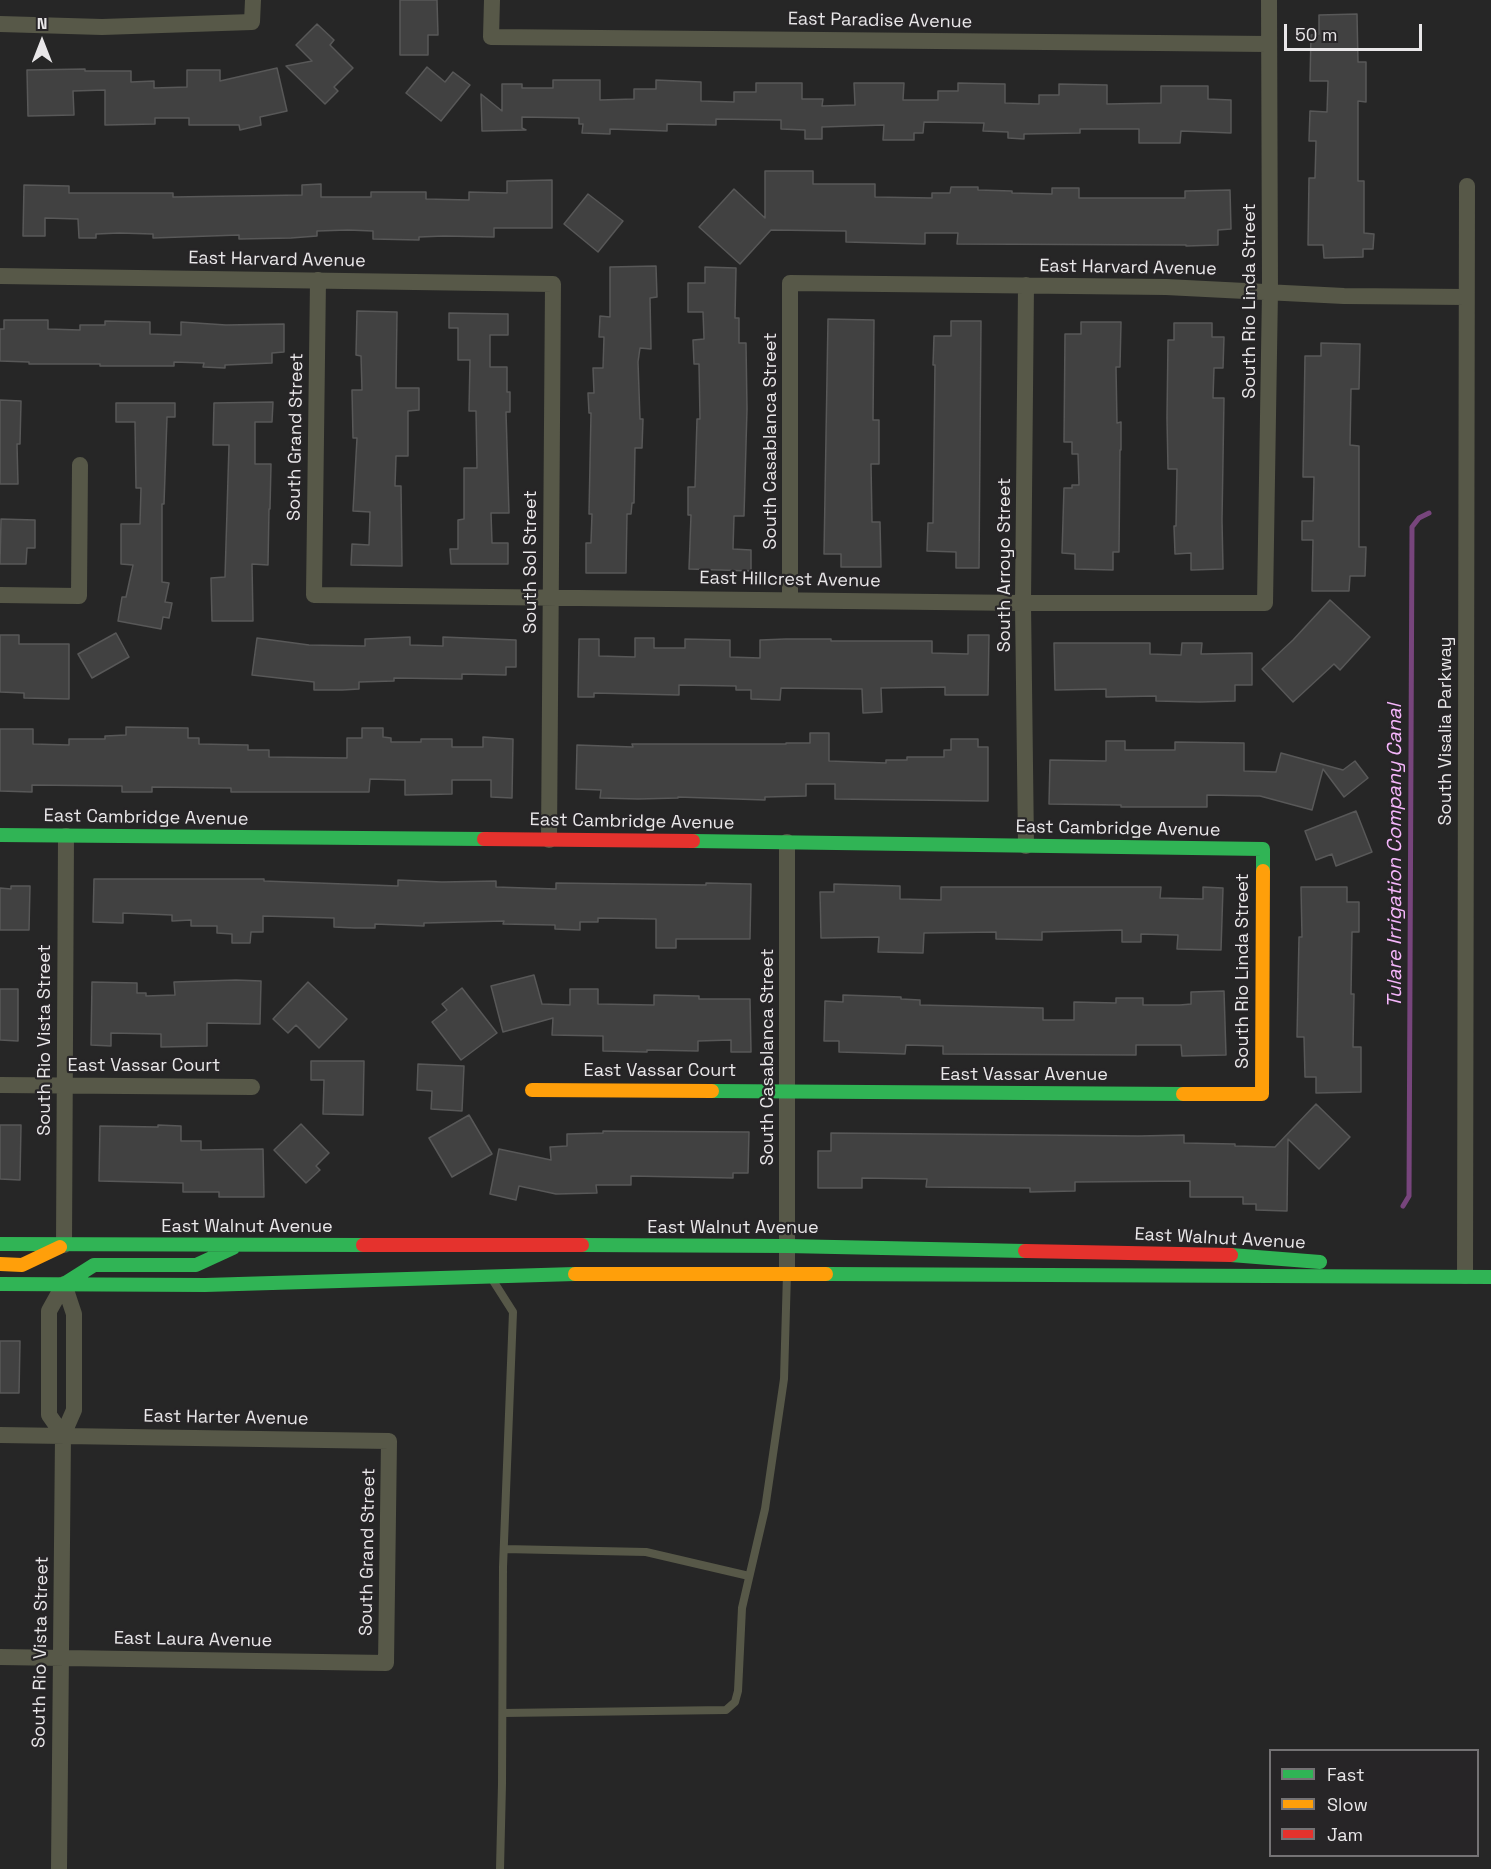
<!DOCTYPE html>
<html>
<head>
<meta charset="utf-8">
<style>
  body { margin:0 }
  #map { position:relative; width:1491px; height:1869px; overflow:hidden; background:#262626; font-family:"Space Grotesk",sans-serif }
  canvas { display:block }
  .legend { position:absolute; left:1269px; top:1749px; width:210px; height:108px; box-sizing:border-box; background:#272527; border:2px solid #757375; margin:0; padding:8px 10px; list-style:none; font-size:18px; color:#e9e7e9 }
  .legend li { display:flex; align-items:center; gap:12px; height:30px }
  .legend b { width:30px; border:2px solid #757375 }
  .north { position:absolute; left:12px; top:12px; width:60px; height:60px; -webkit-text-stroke:4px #272527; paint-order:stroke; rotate:0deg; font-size:16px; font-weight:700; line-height:24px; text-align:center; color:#e9e7e9 }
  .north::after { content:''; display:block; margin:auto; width:21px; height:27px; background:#e9e7e9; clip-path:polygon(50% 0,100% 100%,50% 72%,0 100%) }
  .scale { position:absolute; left:1284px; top:24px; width:138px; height:27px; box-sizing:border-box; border:3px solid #e9e7e9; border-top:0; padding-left:8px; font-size:18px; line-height:21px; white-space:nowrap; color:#e9e7e9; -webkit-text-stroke:4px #272527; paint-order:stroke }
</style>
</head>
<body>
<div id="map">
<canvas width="1491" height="1869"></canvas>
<ul class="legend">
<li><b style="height:8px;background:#30b455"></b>Fast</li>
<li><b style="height:8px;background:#ff9f0a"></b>Slow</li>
<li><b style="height:8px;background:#e5322d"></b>Jam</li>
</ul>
<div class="north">N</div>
<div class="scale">50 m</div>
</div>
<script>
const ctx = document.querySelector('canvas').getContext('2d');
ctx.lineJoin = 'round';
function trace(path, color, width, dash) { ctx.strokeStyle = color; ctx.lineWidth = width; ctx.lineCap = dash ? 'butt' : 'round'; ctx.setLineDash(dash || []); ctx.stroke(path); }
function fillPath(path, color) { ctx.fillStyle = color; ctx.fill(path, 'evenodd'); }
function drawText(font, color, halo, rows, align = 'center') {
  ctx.font = font + ' "Space Grotesk",sans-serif'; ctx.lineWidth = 4.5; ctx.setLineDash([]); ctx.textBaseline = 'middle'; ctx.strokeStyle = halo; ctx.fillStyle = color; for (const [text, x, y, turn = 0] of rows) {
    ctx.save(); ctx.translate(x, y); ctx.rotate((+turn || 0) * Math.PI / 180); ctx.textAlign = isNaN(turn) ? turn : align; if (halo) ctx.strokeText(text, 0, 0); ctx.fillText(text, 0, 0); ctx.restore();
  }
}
trace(new Path2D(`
  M 1403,1206 L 1409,1196 L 1412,527 L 1419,518 L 1429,513`), '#77457c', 5);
const building = new Path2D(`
  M 400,0 L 437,0 L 438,35 L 428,35 L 428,55 L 400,55 Z
  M 1357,14 L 1358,62 L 1366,62 L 1366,102 L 1358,101 L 1358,181 L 1364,181 L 1364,233 L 1374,234 L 1373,249 L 1363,249 L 1363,257 L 1324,258 L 1323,245 L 1308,245 L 1309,178 L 1315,178 L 1316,141 L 1309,141 L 1310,111 L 1327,112 L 1328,81 L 1310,81 L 1311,35 L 1319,34 L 1319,15 Z
  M 317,24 L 334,40 L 330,45 L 353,68 L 334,87 L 338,91 L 325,104 L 286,66 L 312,61 L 296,45 Z
  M 427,67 L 445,82 L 453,72 L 470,85 L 441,121 L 406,93 Z
  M 277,68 L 287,111 L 260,117 L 261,125 L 240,130 L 239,125 L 189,125 L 189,118 L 155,118 L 155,124 L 105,125 L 105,90 L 73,91 L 74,115 L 28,116 L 27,70 L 85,69 L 85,71 L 131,71 L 131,82 L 154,81 L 154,88 L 187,87 L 187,70 L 220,70 L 220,81 Z
  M 553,80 L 600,80 L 600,100 L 634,99 L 634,89 L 656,89 L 656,80 L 701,82 L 701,101 L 734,102 L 734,92 L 756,92 L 756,83 L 802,83 L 802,99 L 823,99 L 822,106 L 855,105 L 854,83 L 904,83 L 903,100 L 938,100 L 938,91 L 958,91 L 958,83 L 1005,84 L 1005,103 L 1039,104 L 1039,95 L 1059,95 L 1059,84 L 1107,85 L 1107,104 L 1161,103 L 1161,86 L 1208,86 L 1208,99 L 1231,100 L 1231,133 L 1181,131 L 1180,143 L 1139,143 L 1139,129 L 1080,129 L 1080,133 L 1024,134 L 1024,139 L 1008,138 L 1008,132 L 983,131 L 984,123 L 924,122 L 923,133 L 914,133 L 914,140 L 883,140 L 884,125 L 822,127 L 822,139 L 805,139 L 805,130 L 781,129 L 781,120 L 716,119 L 716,125 L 667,124 L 667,131 L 610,129 L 610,134 L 582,133 L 583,124 L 579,124 L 579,118 L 522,117 L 522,128 L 526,130 L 482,131 L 481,94 L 502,111 L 502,84 L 522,84 L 522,88 L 553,88 Z
  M 765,171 L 813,171 L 813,184 L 875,184 L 875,197 L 932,198 L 932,193 L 950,193 L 951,187 L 978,187 L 978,190 L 1012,191 L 1012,193 L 1052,194 L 1052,188 L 1079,188 L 1079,198 L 1185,198 L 1185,191 L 1230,190 L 1231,229 L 1218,230 L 1218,245 L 1186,246 L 1186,245 L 957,244 L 958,233 L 925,233 L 925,244 L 846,242 L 846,231 L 771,230 L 740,264 L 699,227 L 734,189 L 765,218 Z
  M 552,180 L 552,228 L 494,228 L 494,237 L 444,236 L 419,237 L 419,240 L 373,239 L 373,231 L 348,230 L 317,231 L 317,236 L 291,238 L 239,239 L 239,235 L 153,238 L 153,234 L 119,233 L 96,234 L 96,238 L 79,238 L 78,219 L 45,218 L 45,236 L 23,236 L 24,185 L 69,186 L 69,193 L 173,193 L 173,197 L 302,195 L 302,185 L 321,184 L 321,197 L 371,197 L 371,192 L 426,192 L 426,199 L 469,200 L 469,192 L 507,193 L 507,181 Z
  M 588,194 L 623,221 L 598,252 L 564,224 Z
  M 656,266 L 657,297 L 650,298 L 651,349 L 640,348 L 638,362 L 640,419 L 643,419 L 642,448 L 635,448 L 634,503 L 632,503 L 631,514 L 627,514 L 626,573 L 586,573 L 586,543 L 591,543 L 592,514 L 589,514 L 591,413 L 589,413 L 588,393 L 594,393 L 593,368 L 603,368 L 604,337 L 599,337 L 600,316 L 610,317 L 610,267 Z
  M 705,267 L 736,268 L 735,318 L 739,318 L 739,343 L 746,343 L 747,409 L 744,516 L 734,516 L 733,549 L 751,550 L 751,571 L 689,569 L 691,515 L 688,515 L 688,487 L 695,487 L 697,419 L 700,419 L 699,364 L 694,364 L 693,340 L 704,339 L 703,312 L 688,312 L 688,283 L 705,283 Z
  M 357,311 L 397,312 L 396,388 L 419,388 L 419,410 L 408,411 L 408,456 L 396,456 L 395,486 L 401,486 L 402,566 L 351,565 L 352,544 L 369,545 L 370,512 L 353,511 L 357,438 L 353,438 L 352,390 L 362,390 L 361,356 L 356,355 Z
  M 449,313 L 508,314 L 508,335 L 490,335 L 490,367 L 507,367 L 507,392 L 510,392 L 510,412 L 506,412 L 509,513 L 491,513 L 492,543 L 508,543 L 508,564 L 451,564 L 450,549 L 458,549 L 458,520 L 464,519 L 464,468 L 477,468 L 476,411 L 469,411 L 470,360 L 458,360 L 458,328 L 449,328 Z
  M 828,319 L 874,320 L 873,420 L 879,420 L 879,464 L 871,464 L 872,522 L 880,522 L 881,567 L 841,567 L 841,554 L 824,554 Z
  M 4,320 L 48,320 L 48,329 L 80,330 L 80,325 L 105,325 L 105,321 L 150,322 L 150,334 L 181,335 L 181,322 L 226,325 L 284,324 L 284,352 L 272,353 L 272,363 L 225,365 L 225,368 L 203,367 L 204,363 L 174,362 L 174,366 L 100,366 L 100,364 L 29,364 L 29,362 L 0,361 L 0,329 L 4,329 Z
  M 951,321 L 981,321 L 979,568 L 956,568 L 956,552 L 927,551 L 928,523 L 933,523 L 935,365 L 933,365 L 934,336 L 951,336 Z
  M 1081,322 L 1121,322 L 1120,367 L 1116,367 L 1117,423 L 1121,422 L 1121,450 L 1120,450 L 1119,552 L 1113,552 L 1113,570 L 1075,569 L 1075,554 L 1062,553 L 1064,488 L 1072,488 L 1072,485 L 1079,485 L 1078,454 L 1072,454 L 1072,442 L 1064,442 L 1065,334 L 1081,334 Z
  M 1174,323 L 1212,323 L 1212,337 L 1224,337 L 1223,368 L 1214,368 L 1213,398 L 1224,398 L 1222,520 L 1223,569 L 1191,570 L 1191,553 L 1175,554 L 1174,526 L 1176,526 L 1177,469 L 1168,469 L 1167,418 L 1168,340 L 1174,340 Z
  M 1321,343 L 1360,344 L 1359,389 L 1351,389 L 1350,445 L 1359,446 L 1359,547 L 1366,547 L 1365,576 L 1350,576 L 1349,591 L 1312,591 L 1313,540 L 1302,540 L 1302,521 L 1313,521 L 1314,477 L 1303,477 L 1305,356 L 1321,356 Z
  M 0,400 L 21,401 L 20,444 L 17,444 L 18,484 L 0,484 Z
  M 273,402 L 272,422 L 255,422 L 255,464 L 271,464 L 270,509 L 269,509 L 268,565 L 252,564 L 253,621 L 212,621 L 211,578 L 225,577 L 229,445 L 213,445 L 214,403 Z
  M 116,403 L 175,403 L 175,417 L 167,417 L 164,504 L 162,504 L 162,582 L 169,583 L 165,602 L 172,603 L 169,618 L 163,617 L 161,629 L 118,621 L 122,597 L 126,597 L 133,565 L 121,564 L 121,524 L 140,524 L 141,488 L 136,488 L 135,422 L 116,422 Z
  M 1,519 L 35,520 L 35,548 L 27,548 L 26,564 L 0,564 Z
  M 1330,600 L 1370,637 L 1340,670 L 1334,664 L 1293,702 L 1262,669 L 1293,640 Z
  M 116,633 L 129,657 L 92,678 L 78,654 Z
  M 0,635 L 19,635 L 19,644 L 69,644 L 69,699 L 24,698 L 24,693 L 0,692 Z
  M 968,635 L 989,635 L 988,695 L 945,695 L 945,687 L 881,688 L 882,712 L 863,713 L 862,689 L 781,688 L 780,700 L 751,699 L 751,690 L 736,690 L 736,686 L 679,685 L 679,695 L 594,693 L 594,697 L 578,697 L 579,639 L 599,639 L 599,656 L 635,657 L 635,638 L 654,638 L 654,648 L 685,648 L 685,639 L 730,640 L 730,657 L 760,658 L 760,640 L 786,639 L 831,639 L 831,641 L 932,641 L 932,653 L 968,654 Z
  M 410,637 L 410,645 L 443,646 L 443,637 L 516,640 L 516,667 L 506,667 L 506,675 L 462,674 L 462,679 L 394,678 L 394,681 L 359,682 L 359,689 L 342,690 L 314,690 L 314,682 L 252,675 L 257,638 L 309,645 L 365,646 L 365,639 Z
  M 1054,643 L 1150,643 L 1150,654 L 1181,655 L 1182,643 L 1202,643 L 1201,654 L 1252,653 L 1252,685 L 1235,685 L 1235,701 L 1200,702 L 1156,701 L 1156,696 L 1106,697 L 1106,689 L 1055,690 Z
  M 126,727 L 188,728 L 188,738 L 199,738 L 199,744 L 248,745 L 248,750 L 269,750 L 269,757 L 347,758 L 347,738 L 362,738 L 362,728 L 383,728 L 383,737 L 391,738 L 391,742 L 421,742 L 421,739 L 452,739 L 452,747 L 483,747 L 483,737 L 513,739 L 512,798 L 491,797 L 491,780 L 452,780 L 452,794 L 405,795 L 405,780 L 370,779 L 369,792 L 231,792 L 231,788 L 152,787 L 152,792 L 122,792 L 122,786 L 32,785 L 32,792 L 0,791 L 0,729 L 33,729 L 33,744 L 69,745 L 69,739 L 105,739 L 105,736 L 126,735 Z
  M 810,733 L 829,733 L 829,761 L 886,763 L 886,760 L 907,760 L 907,757 L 944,757 L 944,750 L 951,750 L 951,739 L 978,739 L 978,747 L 988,747 L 988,801 L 835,799 L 835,784 L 806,784 L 806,796 L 765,797 L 765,800 L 678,797 L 678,798 L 638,799 L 600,798 L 601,790 L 576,789 L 577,745 L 633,747 L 632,744 L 786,744 L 786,743 L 810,743 Z
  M 1106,741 L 1125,741 L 1125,750 L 1175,750 L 1175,742 L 1244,743 L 1244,771 L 1276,772 L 1281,753 L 1343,770 L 1355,761 L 1368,778 L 1344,797 L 1323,769 L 1312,810 L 1260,796 L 1207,795 L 1207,807 L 1121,807 L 1121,805 L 1049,804 L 1050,760 L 1106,761 Z
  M 1356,811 L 1372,852 L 1336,866 L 1332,854 L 1316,860 L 1305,831 Z
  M 94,879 L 264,879 L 264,881 L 398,886 L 398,880 L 442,882 L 496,881 L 496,887 L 556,889 L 556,883 L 706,885 L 706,883 L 751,884 L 750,939 L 676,939 L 676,948 L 656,948 L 656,919 L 598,918 L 598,922 L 580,922 L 580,930 L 555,929 L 555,925 L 503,924 L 504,921 L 424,923 L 424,926 L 375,924 L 375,928 L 355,928 L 334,927 L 334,918 L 263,916 L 263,932 L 251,932 L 250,943 L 232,943 L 232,934 L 217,933 L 217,926 L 191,926 L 191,920 L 172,921 L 172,915 L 123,913 L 123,923 L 93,922 Z
  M 834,884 L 900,886 L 900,899 L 941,900 L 941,887 L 1161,887 L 1160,898 L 1203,899 L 1203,887 L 1223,888 L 1221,950 L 1177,949 L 1178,935 L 1141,934 L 1141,942 L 1122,942 L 1122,930 L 1042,932 L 1042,940 L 996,939 L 996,932 L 924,933 L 923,953 L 878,952 L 879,937 L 821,938 L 820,892 L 834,892 Z
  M 11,886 L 30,886 L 29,930 L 0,930 L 0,888 L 11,889 Z
  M 1301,887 L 1347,887 L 1347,902 L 1359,902 L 1359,932 L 1352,932 L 1351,994 L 1354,994 L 1353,1047 L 1361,1047 L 1361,1092 L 1316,1093 L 1316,1077 L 1305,1077 L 1304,1037 L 1297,1037 L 1299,937 L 1302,937 Z
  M 534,975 L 542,1004 L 570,1005 L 570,989 L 598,989 L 598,1004 L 654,1005 L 654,995 L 699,996 L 699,999 L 750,999 L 751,1052 L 731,1052 L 731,1040 L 698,1041 L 698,1051 L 647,1050 L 647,1052 L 603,1051 L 603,1036 L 552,1035 L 553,1018 L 503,1032 L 491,986 Z
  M 236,980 L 261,981 L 260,1024 L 207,1023 L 207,1046 L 161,1047 L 161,1034 L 111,1033 L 111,1046 L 91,1045 L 92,982 L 137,983 L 137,993 L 146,993 L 146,996 L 175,995 L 174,982 Z
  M 308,982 L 347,1019 L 319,1048 L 296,1025 L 288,1033 L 273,1019 Z
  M 462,988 L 497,1033 L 461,1060 L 432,1022 L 447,1010 L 442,1004 Z
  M 0,989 L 18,989 L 18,1041 L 0,1040 Z
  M 1224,991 L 1226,1055 L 1182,1056 L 1181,1045 L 1136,1045 L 1136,1055 L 943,1054 L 943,1046 L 906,1045 L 905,1054 L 874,1053 L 839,1052 L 839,1041 L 824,1041 L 825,1001 L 843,1002 L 843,995 L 901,997 L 901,999 L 920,1000 L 920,1005 L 1043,1008 L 1043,1020 L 1074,1020 L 1074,1002 L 1116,1003 L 1116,998 L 1143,998 L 1143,1005 L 1180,1005 L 1191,1004 L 1191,992 Z
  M 311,1061 L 364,1061 L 363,1115 L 323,1114 L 324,1080 L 311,1080 Z
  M 418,1064 L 464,1066 L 462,1111 L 431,1109 L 432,1091 L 417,1090 Z
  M 1316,1104 L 1350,1137 L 1319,1169 L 1288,1139 L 1287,1211 L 1256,1210 L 1256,1204 L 1243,1204 L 1243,1197 L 1190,1197 L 1190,1181 L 1075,1182 L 1075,1191 L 1030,1192 L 1030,1188 L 926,1187 L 927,1179 L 862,1178 L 862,1188 L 818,1188 L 818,1151 L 831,1151 L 831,1133 L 1139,1136 L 1184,1135 L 1184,1143 L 1235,1144 L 1235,1146 L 1275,1147 Z
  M 469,1115 L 492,1154 L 452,1177 L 429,1138 Z
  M 301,1124 L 329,1153 L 316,1166 L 320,1170 L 306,1183 L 274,1150 Z
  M 0,1125 L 21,1125 L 20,1180 L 0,1179 Z
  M 158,1125 L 181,1126 L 181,1141 L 201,1141 L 201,1150 L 263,1149 L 264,1197 L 219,1197 L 219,1192 L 183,1192 L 183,1183 L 99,1181 L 100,1126 L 158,1127 Z
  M 603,1131 L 749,1132 L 748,1173 L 733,1173 L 733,1178 L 631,1176 L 631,1185 L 596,1185 L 597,1193 L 556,1194 L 519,1186 L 516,1200 L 490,1194 L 499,1149 L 551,1160 L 550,1147 L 567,1146 L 567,1134 L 603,1133 Z
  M 0,1341 L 20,1341 L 19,1393 L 0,1393 Z`);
fillPath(building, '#414141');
trace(building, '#585858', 1.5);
trace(new Path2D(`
  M 492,1279 L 513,1312 L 503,1567 L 502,1784 L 500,1869
  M 504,1549 L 646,1552 L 749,1576
  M 503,1713 L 726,1710 L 735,1702 L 738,1691 L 742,1608 L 765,1509 L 784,1379 L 787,1273`), '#575848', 8);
trace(new Path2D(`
  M 492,0 L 491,37 L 1268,44
  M 0,24 L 102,27 L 252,22 L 253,0
  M 0,276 L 553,284 L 549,840
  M 318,280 L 314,595 L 1023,603 L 1265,603 L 1270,291 L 1269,0
  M 1026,285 L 1023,603 L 1026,846
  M 0,595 L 79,596 L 80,465
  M 790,599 L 790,283 L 1166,287 L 1344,296 L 1466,297
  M 0,1085 L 252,1087
  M 64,1245 L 66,836
  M 787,1273 L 787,842
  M 1465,1276 L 1467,186
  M 0,1435 L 389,1441 L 386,1663 L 0,1657
  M 63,1435 L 49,1415 L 49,1311 L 64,1284
  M 59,1869 L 63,1435 L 74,1410 L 74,1314 L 64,1284`), '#575848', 16);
trace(new Path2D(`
  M 0,835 L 484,839
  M 693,841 L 1263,849 L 1263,871
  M 712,1091 L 1183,1094
  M 0,1244 L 363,1245
  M 582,1245 L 787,1246 L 1025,1251
  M 1231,1255 L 1320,1262
  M 826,1274 L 1491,1277
  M 0,1284 L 205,1285 L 575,1274
  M 64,1284 L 94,1265 L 196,1265 L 233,1248`), '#30b455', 14);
trace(new Path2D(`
  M 532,1090 L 712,1091
  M 1183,1094 L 1262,1094 L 1263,871
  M 0,1264 L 22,1265 L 60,1247
  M 575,1274 L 826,1274`), '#ff9f0a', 14);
trace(new Path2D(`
  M 484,839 L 693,841
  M 363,1245 L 582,1245
  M 1025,1251 L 1231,1255`), '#e5322d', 14);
drawText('18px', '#e9e7e9', '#272527', [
  ["East Paradise Avenue",880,21,1],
  ["East Harvard Avenue",277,260,1],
  ["East Harvard Avenue",1128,268,1],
  ["South Rio Linda Street",1250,301,-90],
  ["South Grand Street",296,437,-89],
  ["South Casablanca Street",771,441,-90],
  ["South Sol Street",531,562,-90],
  ["South Arroyo Street",1005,565,-90],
  ["East Hillcrest Avenue",790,580,1],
  ["South Visalia Parkway",1446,731,-90],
  ["East Cambridge Avenue",146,818,1],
  ["East Cambridge Avenue",632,822,1],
  ["East Cambridge Avenue",1118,829,1],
  ["South Rio Linda Street",1243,971,-90],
  ["South Rio Vista Street",45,1040,-90],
  ["South Casablanca Street",768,1057,-90],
  ["East Vassar Court",144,1066],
  ["East Vassar Court",660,1071],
  ["East Vassar Avenue",1024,1075],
  ["East Walnut Avenue",247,1227],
  ["East Walnut Avenue",733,1228],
  ["East Walnut Avenue",1220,1239,3],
  ["East Harter Avenue",226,1418,1],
  ["South Grand Street",368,1552,-89],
  ["East Laura Avenue",193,1640,1],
  ["South Rio Vista Street",41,1652,-89]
]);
drawText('italic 20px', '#f5b6fb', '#272527', [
  ["Tulare Irrigation Company Canal",1396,856,-90]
]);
</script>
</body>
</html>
